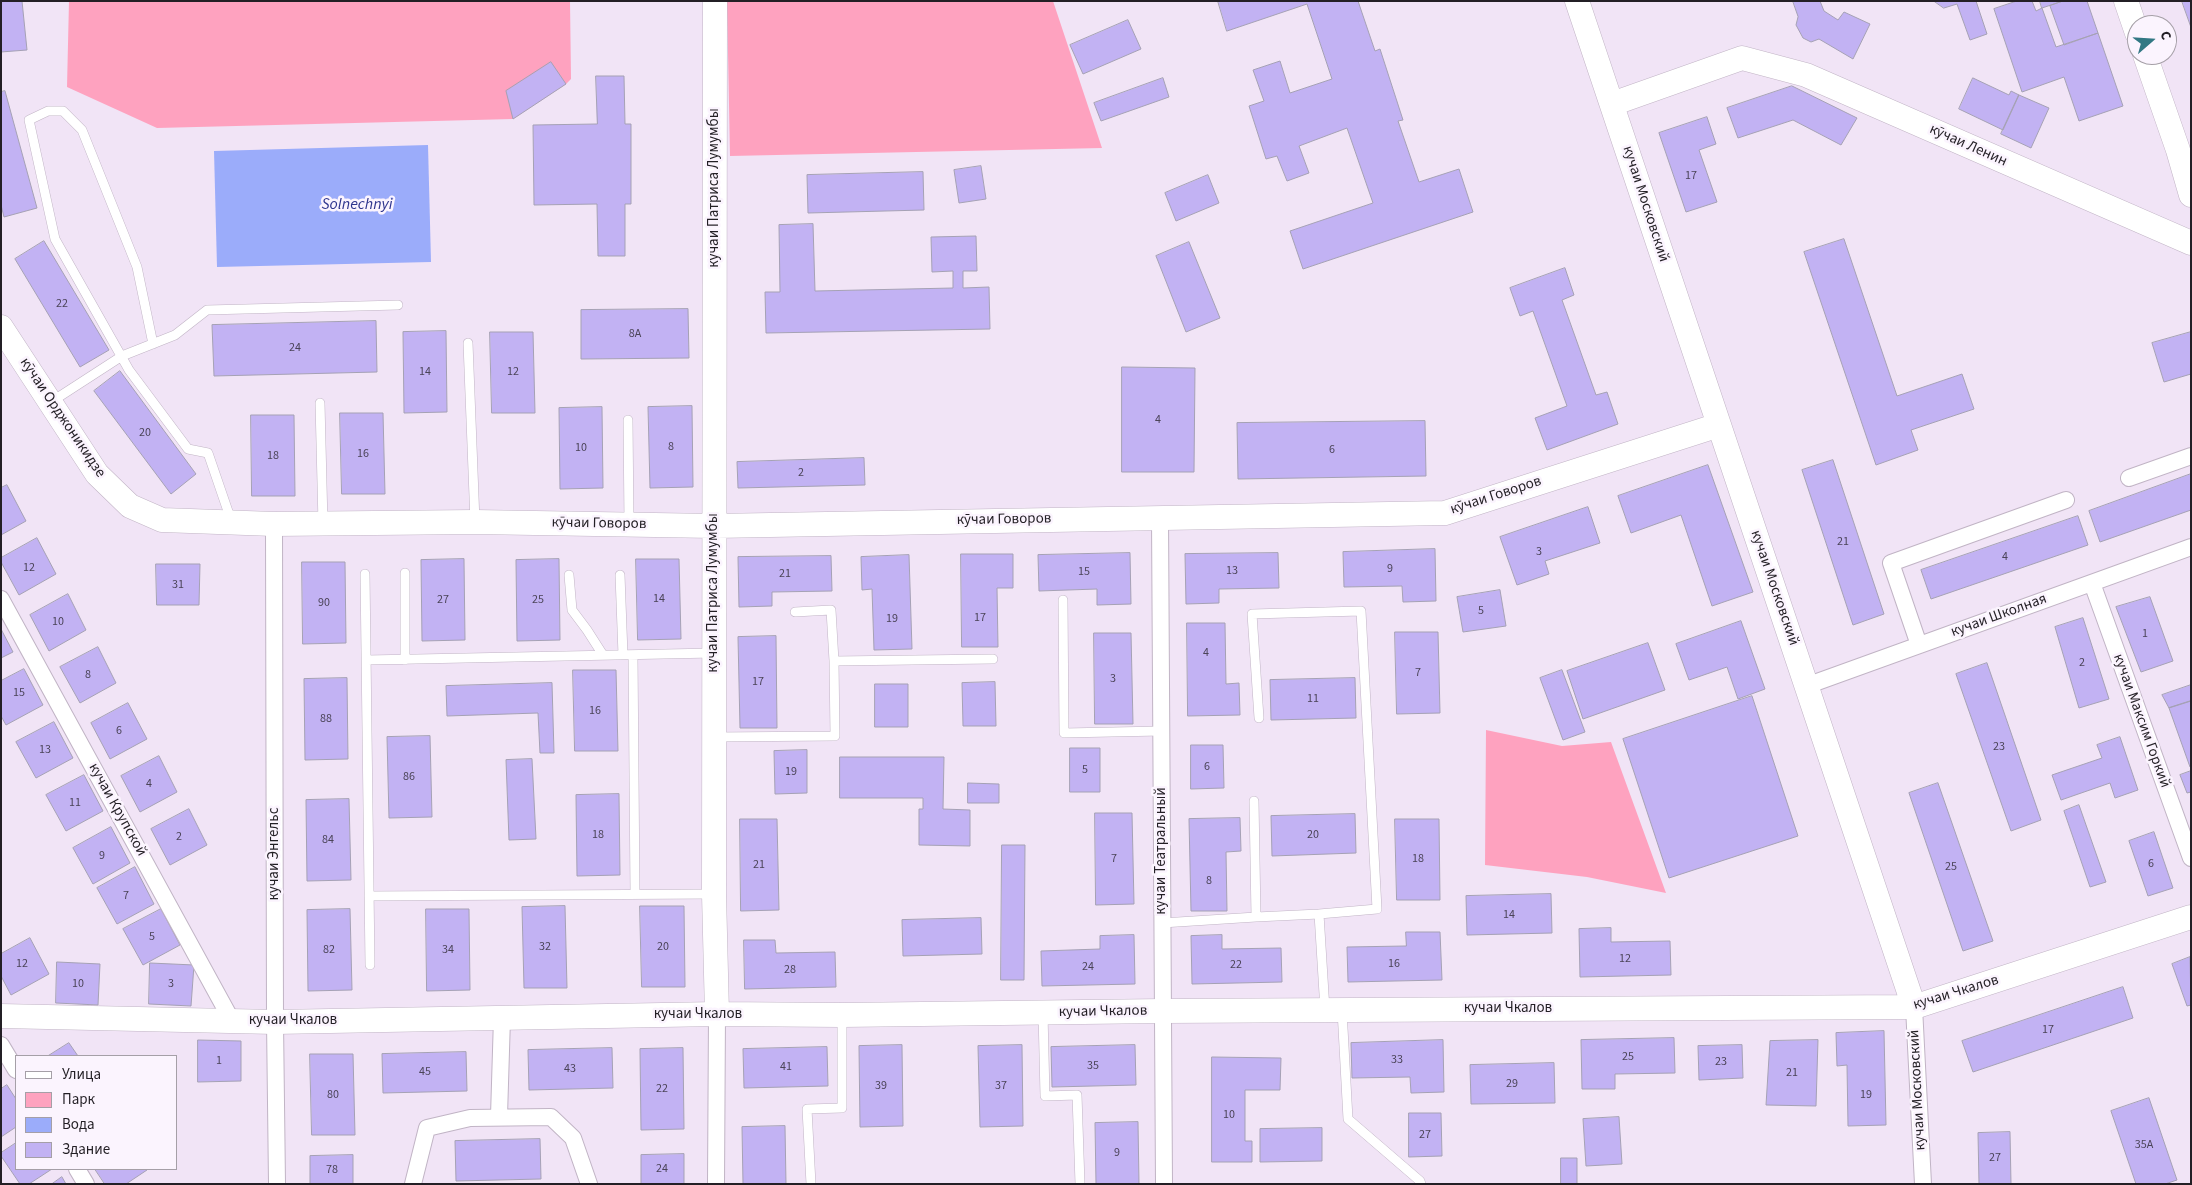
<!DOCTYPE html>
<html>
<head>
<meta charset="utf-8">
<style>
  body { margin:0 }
  #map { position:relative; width:2192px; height:1185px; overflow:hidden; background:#f1e4f6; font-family:"Source Sans 3",sans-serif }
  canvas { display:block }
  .frame { position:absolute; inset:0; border:2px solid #231f25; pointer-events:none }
  .legend { position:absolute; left:15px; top:1055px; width:162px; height:115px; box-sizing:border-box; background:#fbf4fe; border:1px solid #a59fa7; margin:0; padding:6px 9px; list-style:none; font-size:15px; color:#231f25 }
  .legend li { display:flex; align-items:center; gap:10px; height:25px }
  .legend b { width:25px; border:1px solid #a59fa7 }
  .north { position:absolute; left:2127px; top:15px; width:50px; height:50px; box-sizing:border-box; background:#fbf4fe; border:1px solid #a59fa7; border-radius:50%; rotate:71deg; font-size:14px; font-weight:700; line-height:20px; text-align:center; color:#231f25 }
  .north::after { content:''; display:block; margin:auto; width:18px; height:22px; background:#327884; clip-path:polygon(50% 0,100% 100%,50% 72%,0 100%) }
</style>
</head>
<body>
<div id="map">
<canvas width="2192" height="1185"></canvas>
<div class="frame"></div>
<ul class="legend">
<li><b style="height:6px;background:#fff"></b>Улица</li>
<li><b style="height:14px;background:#fea2bf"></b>Парк</li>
<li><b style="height:14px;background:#9bacfa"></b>Вода</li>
<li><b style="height:14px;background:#c2b2f3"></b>Здание</li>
</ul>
<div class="north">С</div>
</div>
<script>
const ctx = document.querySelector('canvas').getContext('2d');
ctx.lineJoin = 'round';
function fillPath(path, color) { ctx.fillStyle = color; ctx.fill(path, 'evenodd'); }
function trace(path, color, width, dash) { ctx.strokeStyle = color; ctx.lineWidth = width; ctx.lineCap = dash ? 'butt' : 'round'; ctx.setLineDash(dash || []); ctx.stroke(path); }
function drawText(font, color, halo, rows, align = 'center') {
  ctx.font = font + ' "Source Sans 3",sans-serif'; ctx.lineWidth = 5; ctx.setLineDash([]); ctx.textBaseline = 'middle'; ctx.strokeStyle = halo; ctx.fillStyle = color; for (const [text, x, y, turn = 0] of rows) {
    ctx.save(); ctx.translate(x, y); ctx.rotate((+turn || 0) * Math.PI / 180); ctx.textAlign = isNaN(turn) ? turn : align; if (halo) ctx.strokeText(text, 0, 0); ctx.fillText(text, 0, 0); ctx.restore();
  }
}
fillPath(new Path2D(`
  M 69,1 L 570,1 L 571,79 L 566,84 L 513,119 L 157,128 L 67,87 Z
  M 727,1 L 1053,1 L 1102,148 L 730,156 Z
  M 1486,730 L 1562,746 L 1611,742 L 1666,893 L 1587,877 L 1485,865 Z`), '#fea2bf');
fillPath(new Path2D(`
  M 428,145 L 431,262 L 217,267 L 214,151 Z`), '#9bacfa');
const building = new Path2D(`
  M 1,1 L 22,1 L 27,50 L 1,52 Z
  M 1218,1 L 1358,1 L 1375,51 L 1380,49 L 1403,120 L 1398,121 L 1419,182 L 1459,169 L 1473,212 L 1303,269 L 1290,231 L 1373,203 L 1347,128 L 1299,146 L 1309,173 L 1287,181 L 1277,156 L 1266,159 L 1249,106 L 1264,101 L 1253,70 L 1280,61 L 1290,93 L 1332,79 L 1307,4 L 1227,31 Z
  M 1793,1 L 1820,1 L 1824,11 L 1838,20 L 1844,12 L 1870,24 L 1853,59 L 1819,39 L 1811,42 L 1803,38 L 1796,25 L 1798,17 Z
  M 1934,1 L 1976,1 L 1987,34 L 1970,40 L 1957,4 L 1944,8 Z
  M 2017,1 L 2032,1 L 2036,11 L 2042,8 L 2056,47 L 2098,33 L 2123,106 L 2079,121 L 2064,77 L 2022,92 L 1994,9 Z
  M 2040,1 L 2063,1 L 2042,8 Z
  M 2063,1 L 2087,1 L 2098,33 L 2064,45 L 2050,6 Z
  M 2182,1 L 2191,1 L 2191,27 Z
  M 1128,20 L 1141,49 L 1083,74 L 1070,45 Z
  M 551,62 L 566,84 L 513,119 L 506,91 Z
  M 596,76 L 624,76 L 625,124 L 631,124 L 631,204 L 625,204 L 625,256 L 598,256 L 597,204 L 534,205 L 533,125 L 597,124 Z
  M 1163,78 L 1169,97 L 1101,121 L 1094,103 Z
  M 1973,78 L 2009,95 L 2011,91 L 2019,95 L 2003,130 L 1959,109 Z
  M 1792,86 L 1857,118 L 1841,145 L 1793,120 L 1738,138 L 1727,108 Z
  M 5,91 L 37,208 L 4,217 L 1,205 L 1,92 Z
  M 2019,95 L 2049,108 L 2031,148 L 2001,134 Z
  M 1707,117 L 1716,144 L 1699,150 L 1717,202 L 1686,212 L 1659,133 Z
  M 981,166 L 986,199 L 959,203 L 954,170 Z
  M 923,172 L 924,210 L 808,213 L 807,175 Z
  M 1208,175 L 1219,203 L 1176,221 L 1165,193 Z
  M 813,224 L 815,291 L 953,288 L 953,271 L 932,272 L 931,237 L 976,236 L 977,271 L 963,271 L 963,288 L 989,287 L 990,329 L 766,333 L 765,292 L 780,292 L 779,225 Z
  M 1844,239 L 1897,396 L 1962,374 L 1974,409 L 1911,430 L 1918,450 L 1876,465 L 1804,252 Z
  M 44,241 L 109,350 L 80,367 L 15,259 Z
  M 1189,242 L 1220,318 L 1186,332 L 1156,256 Z
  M 1565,268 L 1574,295 L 1562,300 L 1596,395 L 1607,392 L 1618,424 L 1547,450 L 1535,418 L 1567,406 L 1533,311 L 1520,316 L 1510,288 Z
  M 688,309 L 689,358 L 581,359 L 581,310 Z
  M 376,321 L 377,372 L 214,376 L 212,325 Z
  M 446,331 L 447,412 L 404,413 L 403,332 Z
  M 490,332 L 533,332 L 535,413 L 492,413 Z
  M 2191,332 L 2191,374 L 2164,382 L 2152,343 Z
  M 1122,367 L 1195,368 L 1194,472 L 1122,472 Z
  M 120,371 L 196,474 L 171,494 L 94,391 Z
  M 692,406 L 693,487 L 650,488 L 648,407 Z
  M 602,407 L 603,488 L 560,489 L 559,408 Z
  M 340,413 L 383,413 L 385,494 L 342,494 Z
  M 251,415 L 294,415 L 295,496 L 252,496 Z
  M 1425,421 L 1426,476 L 1238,479 L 1237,423 Z
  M 864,458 L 865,485 L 738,488 L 737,462 Z
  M 1833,460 L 1884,614 L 1853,625 L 1802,470 Z
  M 1708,465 L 1753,592 L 1712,606 L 1681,515 L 1631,533 L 1618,496 Z
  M 2191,474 L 2191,510 L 2100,542 L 2089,511 Z
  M 7,485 L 26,521 L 1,535 L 1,488 Z
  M 1588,507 L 1600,543 L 1545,561 L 1549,574 L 1517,585 L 1500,537 Z
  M 2078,516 L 2088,545 L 1931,599 L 1921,570 Z
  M 37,538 L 56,574 L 19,595 L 1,562 L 1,558 Z
  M 1435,549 L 1436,601 L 1403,602 L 1402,586 L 1344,587 L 1343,552 Z
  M 1130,553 L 1131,604 L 1097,605 L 1097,589 L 1039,591 L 1038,555 Z
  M 1278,553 L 1279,588 L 1219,589 L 1219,603 L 1186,604 L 1185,554 Z
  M 961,554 L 1013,554 L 1013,588 L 997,588 L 998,647 L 962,647 Z
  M 909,555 L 912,649 L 874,650 L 872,589 L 862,590 L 861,557 Z
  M 831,556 L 832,591 L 772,592 L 772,606 L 739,607 L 738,557 Z
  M 464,559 L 465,640 L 422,641 L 421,560 Z
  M 559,559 L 560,640 L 517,641 L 516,560 Z
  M 636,559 L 679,559 L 681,639 L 638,640 Z
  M 302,562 L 345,562 L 346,643 L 303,644 Z
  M 156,564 L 200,564 L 199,605 L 157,605 Z
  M 1500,590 L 1506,626 L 1463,632 L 1457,597 Z
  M 68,594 L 86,630 L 49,651 L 30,615 Z
  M 2150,597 L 2173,661 L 2141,672 L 2116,607 Z
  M 2083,618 L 2109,699 L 2079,708 L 2055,627 Z
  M 1741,621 L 1765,689 L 1738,699 L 1727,667 L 1689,680 L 1676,644 Z
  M 1187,623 L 1225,623 L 1226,684 L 1239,683 L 1240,715 L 1188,716 Z
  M 1,629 L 13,652 L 1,658 Z
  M 1395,632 L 1438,632 L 1440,713 L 1397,714 Z
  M 1094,633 L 1131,633 L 1133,724 L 1095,724 Z
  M 776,636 L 777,728 L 740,728 L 738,637 Z
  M 1648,643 L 1665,690 L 1583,719 L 1567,671 Z
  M 98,647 L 116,683 L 80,703 L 60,667 Z
  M 1987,663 L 2041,820 L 2011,831 L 1956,674 Z
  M 24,669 L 43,705 L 6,725 L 1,716 L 1,681 Z
  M 573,670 L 616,670 L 618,751 L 575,751 Z
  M 1562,670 L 1585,732 L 1563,740 L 1540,678 Z
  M 347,678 L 348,759 L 305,760 L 304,679 Z
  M 1355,678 L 1356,718 L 1271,720 L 1270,680 Z
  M 995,682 L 996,726 L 963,726 L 962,683 Z
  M 552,683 L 554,753 L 540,753 L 538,713 L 447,716 L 446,686 Z
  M 875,684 L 908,684 L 908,727 L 875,727 Z
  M 2191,685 L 2191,701 L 2169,708 L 2162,695 Z
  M 1752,696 L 1798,836 L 1669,878 L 1623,739 Z
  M 2191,701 L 2191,767 L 2190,767 L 2169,708 Z
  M 128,703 L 147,739 L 110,759 L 91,723 Z
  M 54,722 L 73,758 L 36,778 L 16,742 Z
  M 430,736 L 432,817 L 389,818 L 387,737 Z
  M 2120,737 L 2138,790 L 2115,798 L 2110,783 L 2061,800 L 2052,775 L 2102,758 L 2097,745 Z
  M 1191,745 L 1223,745 L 1224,788 L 1191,789 Z
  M 1070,748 L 1100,748 L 1100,792 L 1070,792 Z
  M 807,750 L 807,793 L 775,794 L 774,751 Z
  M 159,756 L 177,792 L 140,812 L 121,776 Z
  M 840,757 L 944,757 L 943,809 L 970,810 L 970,846 L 919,845 L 919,809 L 923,809 L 923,798 L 840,798 Z
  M 532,759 L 536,839 L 509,840 L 506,760 Z
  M 2191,771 L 2191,792 L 2187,793 L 2180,775 Z
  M 84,775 L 103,811 L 66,831 L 46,795 Z
  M 968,783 L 999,784 L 999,803 L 968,803 Z
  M 1938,783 L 1993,941 L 1963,951 L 1909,793 Z
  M 619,794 L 620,875 L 577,876 L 576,795 Z
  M 349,799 L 351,880 L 307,881 L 306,800 Z
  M 2079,805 L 2106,882 L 2090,887 L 2064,811 Z
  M 189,809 L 207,845 L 170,865 L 151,829 Z
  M 1095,813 L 1132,813 L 1134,904 L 1096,905 Z
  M 1355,814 L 1356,853 L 1272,856 L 1271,816 Z
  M 1240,818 L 1241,851 L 1226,852 L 1227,911 L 1191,911 L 1189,819 Z
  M 740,819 L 777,819 L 779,910 L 741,911 Z
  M 1395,819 L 1439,819 L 1440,900 L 1397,900 Z
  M 111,827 L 130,863 L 93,884 L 73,848 Z
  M 2154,832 L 2173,888 L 2148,896 L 2129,841 Z
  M 1002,845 L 1025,845 L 1024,980 L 1001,980 Z
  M 135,867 L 154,904 L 117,924 L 97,888 Z
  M 1551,894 L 1552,933 L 1467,935 L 1466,896 Z
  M 565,906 L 567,988 L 524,988 L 522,907 Z
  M 640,906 L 684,906 L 685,987 L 642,987 Z
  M 161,909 L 180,945 L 143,965 L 123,929 Z
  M 350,909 L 352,990 L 308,991 L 307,910 Z
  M 426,909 L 469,909 L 470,990 L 427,991 Z
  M 981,918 L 982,954 L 903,956 L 902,920 Z
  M 1611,928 L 1611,942 L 1670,941 L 1671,975 L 1580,977 L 1579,929 Z
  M 1406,932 L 1440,932 L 1442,980 L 1348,982 L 1347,947 L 1406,946 Z
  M 1134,935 L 1135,984 L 1042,986 L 1041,951 L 1100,949 L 1100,936 Z
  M 1222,935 L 1222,949 L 1281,948 L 1282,982 L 1192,984 L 1191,936 Z
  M 30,938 L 49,974 L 11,995 L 1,976 L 1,954 Z
  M 744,940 L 775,940 L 776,953 L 835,952 L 836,987 L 745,989 Z
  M 2190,957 L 2191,1005 L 2187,1006 L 2172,964 Z
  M 57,962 L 100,964 L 98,1005 L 56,1003 Z
  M 150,963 L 194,965 L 191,1006 L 149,1004 Z
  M 2123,987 L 2133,1018 L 1973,1072 L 1962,1041 Z
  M 1884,1031 L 1886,1125 L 1848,1126 L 1847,1065 L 1837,1066 L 1836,1033 Z
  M 1674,1038 L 1675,1073 L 1615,1074 L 1615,1089 L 1582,1089 L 1581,1040 Z
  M 198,1040 L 241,1041 L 241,1081 L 198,1082 Z
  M 1443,1040 L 1444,1092 L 1411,1093 L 1410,1077 L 1352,1078 L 1351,1043 Z
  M 1818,1040 L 1816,1106 L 1766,1105 L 1770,1041 Z
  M 69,1043 L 78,1056 L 48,1056 Z
  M 902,1045 L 903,1126 L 860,1127 L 859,1046 Z
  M 1022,1045 L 1023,1126 L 980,1127 L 978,1046 Z
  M 1135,1045 L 1136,1085 L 1052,1087 L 1051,1047 Z
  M 1742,1045 L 1743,1078 L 1699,1080 L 1698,1046 Z
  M 827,1047 L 828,1086 L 744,1088 L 743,1049 Z
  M 612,1048 L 613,1088 L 529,1090 L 528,1050 Z
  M 683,1048 L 684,1129 L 641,1130 L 640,1049 Z
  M 466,1052 L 467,1091 L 383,1093 L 382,1054 Z
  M 310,1054 L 353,1054 L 355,1135 L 312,1135 Z
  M 1212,1057 L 1281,1058 L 1280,1090 L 1245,1090 L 1245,1141 L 1252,1141 L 1252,1162 L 1212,1162 Z
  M 1554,1063 L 1555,1103 L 1471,1104 L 1470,1065 Z
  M 7,1085 L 16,1099 L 16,1127 L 1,1137 L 1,1089 Z
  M 2149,1098 L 2177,1180 L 2165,1184 L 2136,1184 L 2111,1111 Z
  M 1409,1113 L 1441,1113 L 1442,1156 L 1409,1157 Z
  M 1619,1117 L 1622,1164 L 1586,1166 L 1583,1119 Z
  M 1138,1122 L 1139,1184 L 1096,1184 L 1095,1123 Z
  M 785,1126 L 786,1184 L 743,1184 L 742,1127 Z
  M 1322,1128 L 1322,1161 L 1260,1162 L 1260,1129 Z
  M 2010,1132 L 2011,1184 L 1979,1184 L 1978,1133 Z
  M 540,1139 L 541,1179 L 456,1181 L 455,1141 Z
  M 16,1143 L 16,1169 L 52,1169 L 29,1184 L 20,1184 L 1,1156 L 1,1153 Z
  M 684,1154 L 684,1184 L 641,1184 L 641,1155 Z
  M 353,1155 L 353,1184 L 310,1184 L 310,1156 Z
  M 1561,1158 L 1577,1158 L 1577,1184 L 1561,1184 Z
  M 95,1169 L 146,1169 L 147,1170 L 126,1184 L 105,1184 Z
  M 62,1177 L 66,1184 L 52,1184 Z`);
fillPath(building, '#c2b2f3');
trace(building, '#a5a1b4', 1);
const lane = new Path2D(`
  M 468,343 L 475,522
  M 153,344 L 137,267 L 82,130 L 63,111 L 48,111 L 29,120 L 55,239 L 129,370 L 188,449 L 208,453 L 231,520
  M 51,402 L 122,356 L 175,335 L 207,310 L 398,305
  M 320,403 L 323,524
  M 628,420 L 629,524
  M 405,573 L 405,660
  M 365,574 L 370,965
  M 569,575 L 572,610 L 587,630 L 603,655
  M 620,575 L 623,655
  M 1063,600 L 1064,733 L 1161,731
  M 795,612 L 831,610 L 834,661
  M 633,655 L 635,894
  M 367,660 L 714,653
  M 1259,718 L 1252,614 L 1361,611 L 1377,909 L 1319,914 L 1325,1010
  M 715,737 L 835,736 L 834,661 L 993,659
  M 369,896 L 713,894
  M 1256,917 L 1319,914
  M 1162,923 L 1256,917 L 1254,801
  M 1342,1010 L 1348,1119 L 1420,1181 L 1421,1184
  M 1043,1013 L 1045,1096 L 1077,1095 L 1080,1184
  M 811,1184 L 807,1109 L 842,1108 L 842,1016`);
const street = new Path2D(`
  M 2129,478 L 2191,456
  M 1160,518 L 1164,1184
  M 274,524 L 275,1022 L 277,1184
  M 2092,583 L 2191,858
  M 1,599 L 232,1021
  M 1919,645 L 1891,563 L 2066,500
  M 1806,686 L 2191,547
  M 1914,1007 L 1923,1184
  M 1,1045 L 16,1070
  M 499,1116 L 502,1018
  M 77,1169 L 86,1184
  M 413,1184 L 427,1128 L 470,1118 L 551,1117 L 573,1138 L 589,1184
  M 716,1184 L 717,1014`);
const secondary = new Path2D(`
  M 715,1 L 714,894 L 717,1014
  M 1577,1 L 1914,1007
  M 2126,1 L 2137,33
  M 2145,55 L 2178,150 L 2191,195
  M 1612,104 L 1742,58 L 1806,75 L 2191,243
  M 1,327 L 97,474 L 130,506 L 162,520 L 274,524 L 475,522 L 714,526 L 1445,513 L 1719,425
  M 1,1016 L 275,1022 L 717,1014 L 842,1015 L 1163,1011 L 1914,1007 L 2191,917`);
trace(lane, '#c1b4c5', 10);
trace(street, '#c1b4c5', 18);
trace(secondary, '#c1b4c5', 25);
trace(lane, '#fff', 9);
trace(street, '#fff', 16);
trace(secondary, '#fff', 24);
drawText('12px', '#4b4458', null, [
  ["17",1691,176],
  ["22",62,304],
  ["8А",635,334],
  ["24",295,348],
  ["14",425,372],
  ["12",513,372],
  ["4",1158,420],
  ["20",145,433],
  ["8",671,447],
  ["10",581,448],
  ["6",1332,450],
  ["16",363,454],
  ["18",273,456],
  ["2",801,473],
  ["21",1843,542],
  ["3",1539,552],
  ["4",2005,557],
  ["12",29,568],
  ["9",1390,569],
  ["13",1232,571],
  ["15",1084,572],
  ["21",785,574],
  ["31",178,585],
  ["14",659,599],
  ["27",443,600],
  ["25",538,600],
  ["90",324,603],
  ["5",1481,611],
  ["17",980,618],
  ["19",892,619],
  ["10",58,622],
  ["1",2145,634],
  ["4",1206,653],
  ["2",2082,663],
  ["7",1418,673],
  ["8",88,675],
  ["3",1113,679],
  ["17",758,682],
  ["15",19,693],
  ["11",1313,699],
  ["16",595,711],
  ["88",326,719],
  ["6",119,731],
  ["23",1999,747],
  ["13",45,750],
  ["6",1207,767],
  ["5",1085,770],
  ["19",791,772],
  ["86",409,777],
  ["4",149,784],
  ["11",75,803],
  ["18",598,835],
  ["20",1313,835],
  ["2",179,837],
  ["84",328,840],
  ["9",102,856],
  ["7",1114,859],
  ["18",1418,859],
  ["6",2151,864],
  ["21",759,865],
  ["25",1951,867],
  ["8",1209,881],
  ["7",126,896],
  ["14",1509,915],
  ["5",152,937],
  ["32",545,947],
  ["20",663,947],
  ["82",329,950],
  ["34",448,950],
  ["12",1625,959],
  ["12",22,964],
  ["16",1394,964],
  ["22",1236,965],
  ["24",1088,967],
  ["28",790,970],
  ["10",78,984],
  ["3",171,984],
  ["17",2048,1030],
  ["25",1628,1057],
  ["33",1397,1060],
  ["1",219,1061],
  ["23",1721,1062],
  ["35",1093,1066],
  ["41",786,1067],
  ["43",570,1069],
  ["45",425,1072],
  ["21",1792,1073],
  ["29",1512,1084],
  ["39",881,1086],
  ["37",1001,1086],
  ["22",662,1089],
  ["80",333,1095],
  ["19",1866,1095],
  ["10",1229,1115],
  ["27",1425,1135],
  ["35А",2144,1145],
  ["9",1117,1153],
  ["27",1995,1158],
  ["24",662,1169],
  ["78",332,1170]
]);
drawText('15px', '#231f25', '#fbf4fe', [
  ["кӯчаи Ленин",1968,146,24],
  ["кучаи Патриса Лумумбы",715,188,-90],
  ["кучаи Московский",1645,204,72],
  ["кӯчаи Орджоникидзе",62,418,56],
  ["кӯчаи Говоров",1496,496,-18],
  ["кӯчаи Говоров",1004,520,-1],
  ["кӯчаи Говоров",599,524,1],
  ["кучаи Московский",1774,588,71],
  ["кучаи Патриса Лумумбы",714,593,-90],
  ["кучаи Школная",1999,616,-20],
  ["кучаи Максим Горкий",2141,721,70],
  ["кучаи Крупской",117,810,61],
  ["кучаи Театральный",1162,851,-90],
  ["кучаи Энгельс",275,854,-90],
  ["кучаи Чкалов",1956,993,-17],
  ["кучаи Чкалов",1508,1009],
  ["кучаи Чкалов",1103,1012,-1],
  ["кучаи Чкалов",698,1015],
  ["кучаи Чкалов",293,1021],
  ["кучаи Московский",1918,1090,-93]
]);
drawText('italic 16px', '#2f358e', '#fbf4fe', [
  ["Solnechnyi",357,205]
]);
</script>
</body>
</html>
